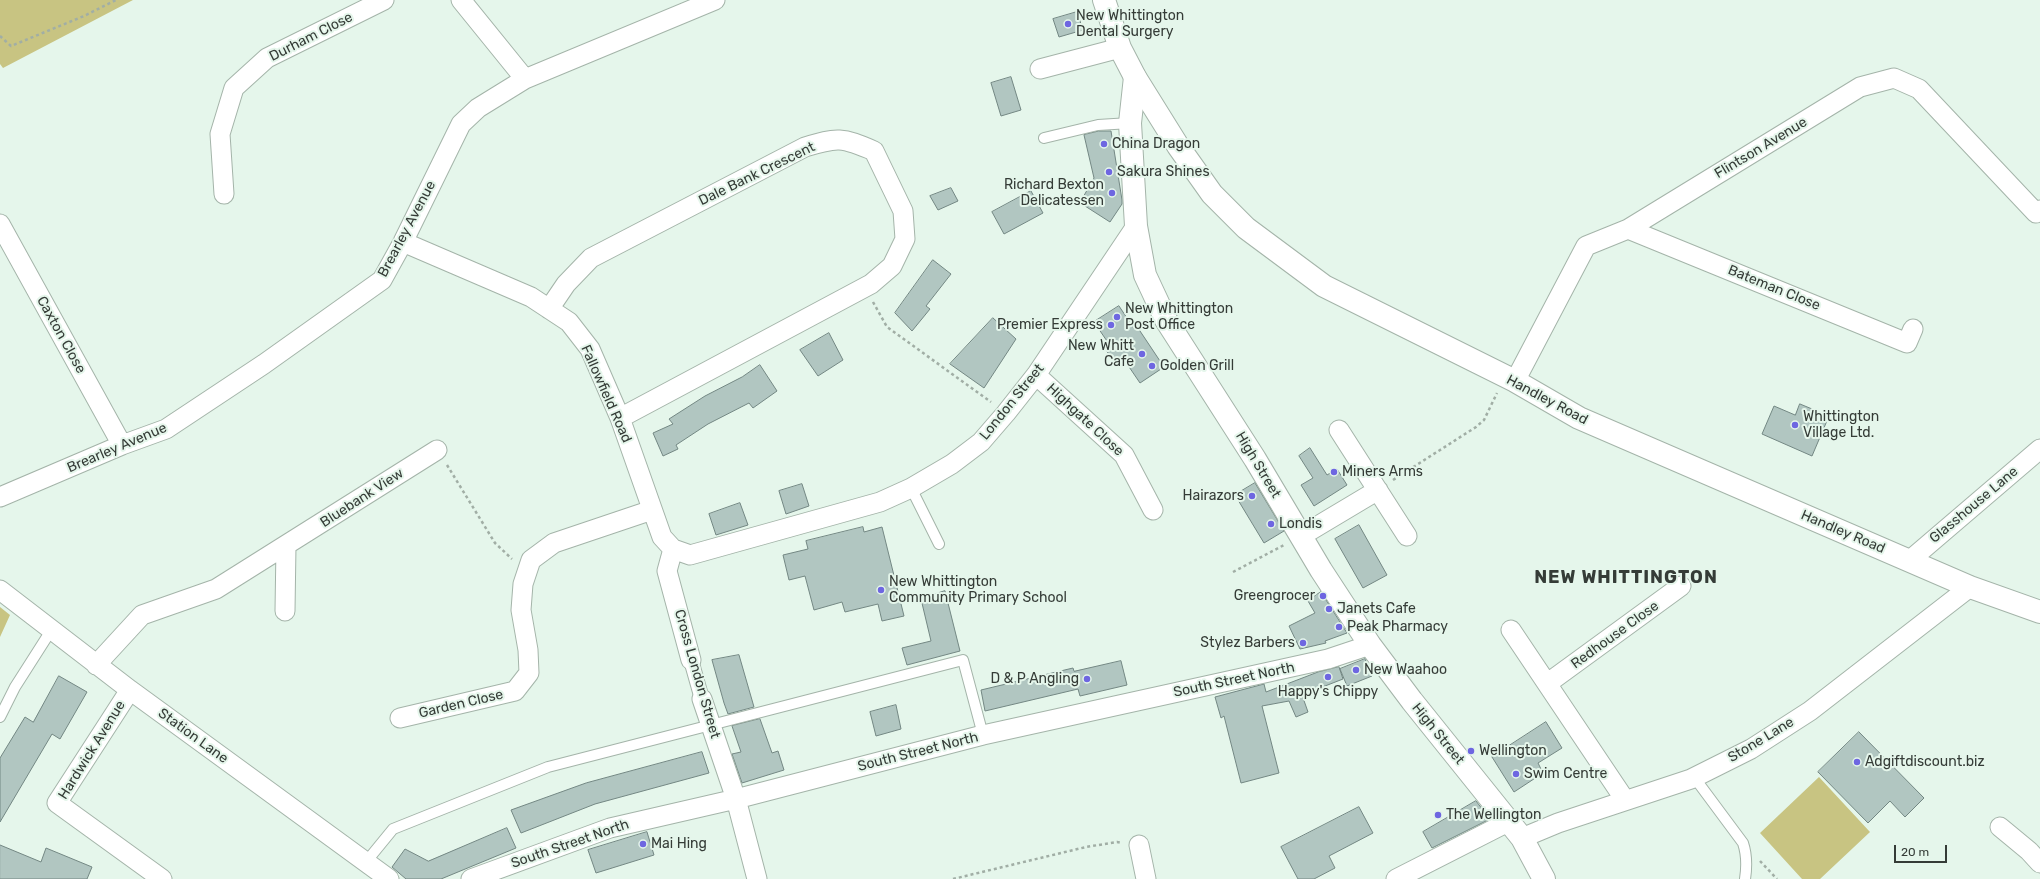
<!DOCTYPE html>
<html>
<head>
<meta charset="utf-8">
<style>
  body { margin:0 }
  #map { position:relative; width:2040px; height:879px; overflow:hidden; background:#e5f6eb; font-family:Rubik,sans-serif }
  canvas { display:block }
  .scale { position:absolute; left:1894px; top:845px; width:53px; height:18px; box-sizing:border-box; border:2px solid #353c37; border-top:0; padding-left:5px; font-size:12px; line-height:14px; white-space:nowrap; color:#353c37; -webkit-text-stroke:3px #e5f6eb; paint-order:stroke }
</style>
</head>
<body>
<div id="map">
<canvas width="2040" height="879"></canvas>
<div class="scale">20 m</div>
</div>
<script>
const ctx = document.querySelector('canvas').getContext('2d');
ctx.lineJoin = 'round';
function fillPath(path, color) { ctx.fillStyle = color; ctx.fill(path, 'evenodd'); }
function trace(path, color, width, dash) { ctx.strokeStyle = color; ctx.lineWidth = width; ctx.lineCap = dash ? 'butt' : 'round'; ctx.setLineDash(dash || []); ctx.stroke(path); }
function drawText(font, color, halo, rows, align = 'center') {
  ctx.font = font + ' Rubik,sans-serif'; ctx.lineWidth = 4; ctx.setLineDash([]); ctx.textBaseline = 'middle'; ctx.strokeStyle = halo; ctx.fillStyle = color; for (const [text, x, y, turn = 0] of rows) {
    ctx.save(); ctx.translate(x, y); ctx.rotate((+turn || 0) * Math.PI / 180); ctx.textAlign = isNaN(turn) ? turn : align; if (halo) ctx.strokeText(text, 0, 0); ctx.fillText(text, 0, 0); ctx.restore();
  }
}
fillPath(new Path2D(`
  M 0,0 L 133,0 L 3,68 L 0,64 Z
  M 0,607 L 10,615 L 0,637 Z
  M 1819,777 L 1870,832 L 1820,879 L 1802,879 L 1760,833 Z`), '#c8c482');
const building = new Path2D(`
  M 1077,12 L 1083,30 L 1059,37 L 1053,19 Z
  M 1011,77 L 1021,110 L 1001,116 L 991,83 Z
  M 1099,131 L 1111,131 L 1122,200 L 1122,204 L 1110,222 L 1085,206 L 1082,199 L 1094,178 L 1084,135 Z
  M 951,188 L 958,201 L 938,210 L 930,196 Z
  M 1031,191 L 1043,213 L 1004,234 L 992,212 Z
  M 933,260 L 951,274 L 926,306 L 930,309 L 912,331 L 895,313 Z
  M 1119,306 L 1135,330 L 1138,328 L 1164,367 L 1140,383 L 1123,358 L 1115,363 L 1106,350 L 1111,347 L 1094,322 Z
  M 993,318 L 1016,339 L 984,388 L 950,364 Z
  M 829,333 L 843,360 L 818,376 L 800,350 Z
  M 760,365 L 777,391 L 753,408 L 749,403 L 708,424 L 676,445 L 678,449 L 663,456 L 653,433 L 673,424 L 669,419 L 705,396 L 742,377 Z
  M 1800,404 L 1829,416 L 1812,456 L 1762,434 L 1774,406 L 1795,415 Z
  M 1310,448 L 1327,475 L 1337,469 L 1347,485 L 1314,506 L 1301,485 L 1313,478 L 1299,456 Z
  M 1255,483 L 1284,531 L 1264,543 L 1235,495 Z
  M 802,484 L 809,506 L 786,514 L 779,491 Z
  M 740,503 L 748,525 L 716,535 L 709,514 Z
  M 1359,525 L 1387,575 L 1363,588 L 1335,539 Z
  M 863,527 L 864,532 L 882,527 L 904,616 L 882,621 L 878,604 L 845,612 L 842,602 L 814,610 L 805,576 L 789,580 L 783,555 L 808,549 L 806,541 Z
  M 945,591 L 960,651 L 907,665 L 902,648 L 931,641 L 921,599 Z
  M 1321,592 L 1347,633 L 1325,641 L 1326,643 L 1300,649 L 1289,626 L 1315,613 L 1308,601 Z
  M 739,655 L 754,707 L 728,714 L 724,703 L 712,660 Z
  M 1365,659 L 1372,676 L 1347,686 L 1340,669 Z
  M 1121,661 L 1127,685 L 1080,696 L 1078,689 L 985,711 L 981,690 L 1073,668 L 1074,671 Z
  M 1339,667 L 1343,679 L 1302,695 L 1308,712 L 1296,717 L 1289,701 L 1262,706 L 1279,773 L 1241,783 L 1224,716 L 1221,718 L 1215,697 L 1264,684 L 1266,692 L 1318,672 Z
  M 59,676 L 87,692 L 60,739 L 52,734 L 0,822 L 0,758 L 25,717 L 33,722 Z
  M 896,705 L 901,729 L 876,736 L 870,712 Z
  M 760,719 L 772,753 L 778,751 L 784,770 L 742,783 L 732,754 L 741,752 L 732,726 Z
  M 1546,722 L 1562,748 L 1538,763 L 1543,773 L 1514,792 L 1492,757 Z
  M 1859,732 L 1924,798 L 1905,817 L 1890,801 L 1868,823 L 1818,772 Z
  M 702,752 L 709,773 L 595,804 L 521,833 L 511,810 L 586,783 Z
  M 1476,801 L 1490,819 L 1432,848 L 1423,832 Z
  M 1359,807 L 1373,833 L 1329,856 L 1335,868 L 1314,879 L 1298,879 L 1281,847 Z
  M 507,828 L 516,848 L 441,879 L 406,879 L 392,867 L 405,849 L 428,861 Z
  M 647,832 L 654,855 L 596,873 L 588,850 Z
  M 0,845 L 41,862 L 46,848 L 92,867 L 87,879 L 0,879 Z`);
fillPath(building, '#b1c6c1');
trace(building, '#738783', 1);
const service = new Path2D(`
  M 1044,138 L 1098,125 L 1130,123
  M 911,488 L 939,544
  M 0,717 L 15,687 L 52,629
  M 1694,777 L 1743,843 C 1747,855 1747,866 1745,879
  M 366,862 L 393,829 L 548,767 L 963,660 L 983,735`);
const pedestrian = new Path2D(`
  M 691,660 L 702,699`);
const minor = new Path2D(`
  M 461,0 L 525,79
  M 1040,69 L 1120,48
  M 224,194 L 220,134 L 234,88 L 267,58 L 384,0
  M 0,224 L 122,445
  M 1628,229 L 1907,343 L 1913,329
  M 403,242 L 531,297 L 569,322 L 590,349 L 620,418 L 662,537 L 673,549 L 690,555 L 880,502 L 911,488 L 952,464 L 981,442 L 1006,413 L 1036,375 L 1136,226
  M 549,309 L 566,284 L 591,258 L 805,147 C 837,137 842,137 874,151 L 903,211 L 905,239 L 892,266 L 871,284 L 620,418
  M 1036,375 L 1124,455 L 1153,510
  M 1515,381 L 1586,246 L 1628,229 L 1860,87 L 1894,78 L 1919,89 L 2036,213 L 2040,210
  M 1339,430 L 1407,536
  M 0,497 L 122,445 L 166,429 L 264,364 L 382,280 L 403,242 L 461,124 L 478,108 L 525,79 L 715,0
  M 1301,536 L 1378,490
  M 673,549 L 667,571 L 691,660
  M 1909,561 L 2040,449
  M 0,590 L 130,690 L 389,879
  M 285,611 L 286,546
  M 1511,630 L 1625,800
  M 96,665 L 142,615 L 216,589 L 437,450
  M 1548,683 L 1681,586
  M 130,690 L 57,803 L 162,879
  M 702,699 L 736,799 L 757,879
  M 400,718 L 515,691 L 529,673 L 528,650 L 521,610 L 523,584 L 531,560 L 554,543 L 652,510
  M 2000,827 L 2029,851 L 2040,863
  M 1522,838 L 1558,823 L 1691,779 L 1751,749 L 1810,711 L 1970,587
  M 1139,845 L 1146,879
  M 471,879 L 610,828 L 736,799 L 983,735 L 1328,659 L 1370,645
  M 1396,879 L 1508,822`);
const tertiary = new Path2D(`
  M 1135,77 L 1130,123 L 1136,226 L 1145,275 L 1166,320 L 1255,459 L 1321,570 L 1370,645 L 1412,701 L 1522,838 L 1544,879`);
const secondary = new Path2D(`
  M 1104,0 L 1120,48 L 1135,77 L 1178,146 L 1212,194 L 1246,228 L 1324,286 L 1515,381 L 1579,418 L 1970,587 L 2040,612`);
trace(service, '#a4b4a9', 12);
trace(pedestrian, '#a4b4a9', 16);
trace(minor, '#a4b4a9', 21);
trace(tertiary, '#a4b4a9', 24);
trace(secondary, '#a4b4a9', 24);
trace(new Path2D(`
  M 0,36 L 11,46 L 84,16 L 116,0
  M 873,302 L 887,327 L 991,402
  M 447,465 L 495,543 L 512,559
  M 1393,480 L 1476,427 L 1484,420 L 1497,393
  M 1233,572 L 1284,545
  M 1760,861 L 1777,879
  M 953,879 L 1086,847 L 1117,842 L 1122,843`), '#a1aea5', 2.5, [3, 3]);
trace(service, '#fff', 10);
trace(pedestrian, '#fff', 14);
trace(minor, '#fff', 19);
trace(tertiary, '#fff', 22);
trace(secondary, '#fff', 22);
for (const [x, y, r, color] of [
  [1068,24,4,"#6e66e1"],
  [1104,144,4,"#6e66e1"],
  [1109,172,4,"#6e66e1"],
  [1112,193,4,"#6e66e1"],
  [1117,317,4,"#6e66e1"],
  [1111,325,4,"#6e66e1"],
  [1142,354,4,"#6e66e1"],
  [1152,366,4,"#6e66e1"],
  [1795,425,4,"#6e66e1"],
  [1334,472,4,"#6e66e1"],
  [1252,496,4,"#6e66e1"],
  [1271,524,4,"#6e66e1"],
  [881,590,4,"#6e66e1"],
  [1323,596,4,"#6e66e1"],
  [1329,609,4,"#6e66e1"],
  [1339,627,4,"#6e66e1"],
  [1303,643,4,"#6e66e1"],
  [1356,670,4,"#6e66e1"],
  [1328,677,4,"#6e66e1"],
  [1087,679,4,"#6e66e1"],
  [1471,751,4,"#6e66e1"],
  [1857,762,4,"#6e66e1"],
  [1516,774,4,"#6e66e1"],
  [1438,815,4,"#6e66e1"],
  [643,844,4,"#6e66e1"]
]) { const dot = new Path2D(); dot.arc(x, y, r, 0, 2 * Math.PI); ctx.fillStyle = color; ctx.fill(dot); trace(dot, '#e5f6eb', 1.5); }
drawText('14px', '#353c37', '#e5f6eb', [
  ["New Whittington",1076,16],
  ["Dental Surgery",1076,32],
  ["China Dragon",1112,144],
  ["Sakura Shines",1117,172],
  ["Richard Bexton",1104,185,"right"],
  ["Delicatessen",1104,201,"right"],
  ["New Whittington",1125,309],
  ["Post Office",1125,325],
  ["Premier Express",1103,325,"right"],
  ["New Whitt",1134,346,"right"],
  ["Cafe",1134,362,"right"],
  ["Golden Grill",1160,366],
  ["Whittington",1803,417],
  ["Village Ltd.",1803,433],
  ["Miners Arms",1342,472],
  ["Hairazors",1244,496,"right"],
  ["Londis",1279,524],
  ["New Whittington",889,582],
  ["Community Primary School",889,598],
  ["Greengrocer",1315,596,"right"],
  ["Janets Cafe",1337,609],
  ["Peak Pharmacy",1347,627],
  ["Stylez Barbers",1295,643,"right"],
  ["New Waahoo",1364,670],
  ["D & P Angling",1079,679,"right"],
  ["Happy's Chippy",1328,692,"center"],
  ["Wellington",1479,751],
  ["Adgiftdiscount.biz",1865,762],
  ["Swim Centre",1524,774],
  ["The Wellington",1446,815],
  ["Mai Hing",651,844]
], 'left');
drawText('14px', '#353c37', '#e5f6eb', [
  ["Durham Close",311,37,-27],
  ["Flintson Avenue",1761,148,-31],
  ["Dale Bank Crescent",757,174,-26],
  ["Brearley Avenue",407,229,-62],
  ["Bateman Close",1774,288,22],
  ["Caxton Close",61,335,61],
  ["Fallowfield Road",606,394,66],
  ["Handley Road",1547,400,28],
  ["London Street",1012,402,-51],
  ["Highgate Close",1085,420,43],
  ["Brearley Avenue",117,448,-23],
  ["High Street",1258,465,59],
  ["Bluebank View",362,498,-33],
  ["Glasshouse Lane",1974,505,-40],
  ["Handley Road",1843,532,23],
  ["Redhouse Close",1615,635,-36],
  ["Cross London Street",697,674,74],
  ["South Street North",1234,680,-12],
  ["Garden Close",461,704,-13],
  ["High Street",1438,734,51],
  ["Station Lane",193,736,36],
  ["Stone Lane",1761,740,-31],
  ["Hardwick Avenue",92,750,-58],
  ["South Street North",918,752,-14],
  ["South Street North",570,844,-19]
]);
ctx.letterSpacing = '1px';
drawText('bold 18px', '#353c37', '#e5f6eb', [
  ["NEW WHITTINGTON",1626,578]
]);
ctx.letterSpacing = '0px';
</script>
</body>
</html>
